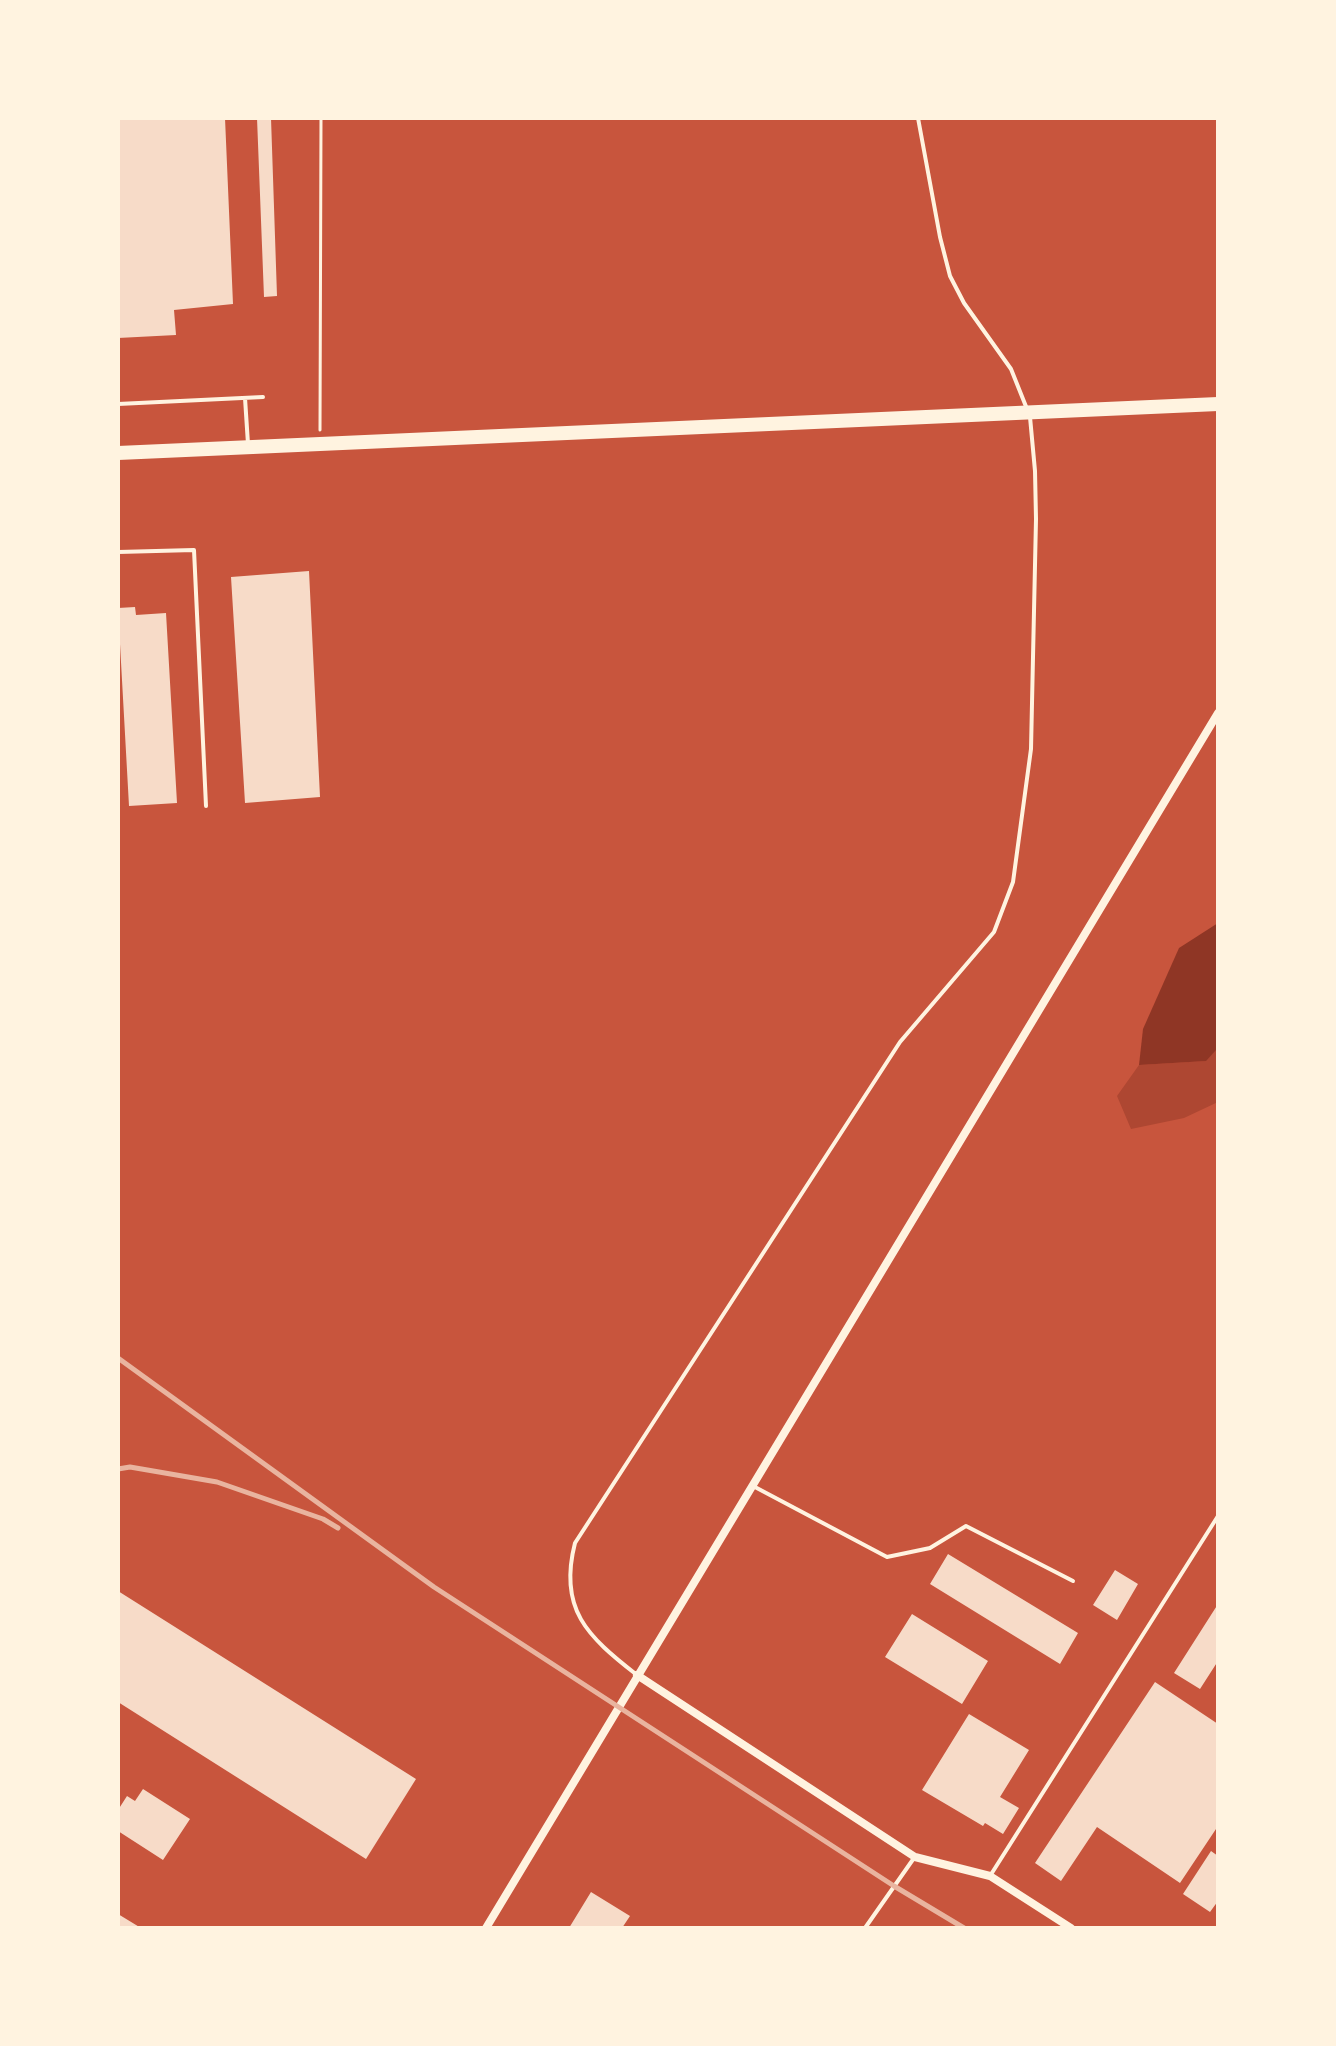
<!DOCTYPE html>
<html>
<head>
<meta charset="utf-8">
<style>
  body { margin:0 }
  #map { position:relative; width:1336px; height:2046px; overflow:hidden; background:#c8553d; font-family:Montserrat,sans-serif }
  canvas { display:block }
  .frame { position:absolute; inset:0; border:120px solid #fff3e0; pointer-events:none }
</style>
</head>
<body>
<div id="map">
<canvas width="1336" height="2046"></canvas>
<div class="frame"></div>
</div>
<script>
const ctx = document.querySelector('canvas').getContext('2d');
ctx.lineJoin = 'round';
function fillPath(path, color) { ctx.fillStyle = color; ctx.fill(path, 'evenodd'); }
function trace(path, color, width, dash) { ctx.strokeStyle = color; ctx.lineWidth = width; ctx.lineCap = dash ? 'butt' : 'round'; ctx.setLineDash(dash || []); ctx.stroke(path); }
fillPath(new Path2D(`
  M 1218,1048 L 1218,1102 L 1184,1118 L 1131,1129 L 1117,1096 L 1139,1065 L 1205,1061 Z`), '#ae4732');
fillPath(new Path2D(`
  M 1218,923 L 1218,1048 L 1206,1061 L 1139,1065 L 1143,1029 L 1179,948 Z`), '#8f3625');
fillPath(new Path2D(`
  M 118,118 L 225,118 L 233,304 L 174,310 L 176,335 L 118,338 Z
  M 257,118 L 271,118 L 277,296 L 264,297 Z
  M 309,571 L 320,797 L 245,803 L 231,577 Z
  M 135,607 L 136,615 L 166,613 L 177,803 L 129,806 L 118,608 Z
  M 948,1554 L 1078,1633 L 1060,1664 L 930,1584 Z
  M 1115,1570 L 1138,1584 L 1117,1620 L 1093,1605 Z
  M 118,1591 L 416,1779 L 366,1859 L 118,1702 Z
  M 1218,1604 L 1218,1661 L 1200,1689 L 1174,1673 Z
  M 912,1614 L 988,1661 L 962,1704 L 885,1657 Z
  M 1155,1682 L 1218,1724 L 1218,1826 L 1180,1883 L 1097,1827 L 1061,1881 L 1035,1863 Z
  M 969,1714 L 1029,1750 L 1000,1797 L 1019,1808 L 1003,1834 L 985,1823 L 983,1826 L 922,1790 Z
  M 143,1789 L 190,1819 L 163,1860 L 118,1831 L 118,1810 L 127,1796 L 135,1801 Z
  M 1211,1851 L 1218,1856 L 1218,1901 L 1210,1912 L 1183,1894 Z
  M 591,1892 L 630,1916 L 622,1928 L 569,1928 Z
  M 118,1914 L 141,1928 L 118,1928 Z`), '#f7dbc8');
trace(new Path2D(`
  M 320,430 L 321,118`), '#fff3e0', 3);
trace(new Path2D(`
  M 918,118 L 940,237 L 950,276 L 964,303 L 1011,369 L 1027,409
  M 245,398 L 248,444
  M 118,404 L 263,397
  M 118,552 L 194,550 L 206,806
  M 753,1486 L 887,1557 L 930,1548 L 966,1526 L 1073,1581
  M 637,1675 C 587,1636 558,1609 575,1543 L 900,1042 L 994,932 L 1013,882 L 1031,749 L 1036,519 L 1035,471 L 1030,417
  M 990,1876 L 1218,1516
  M 865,1928 L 914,1858`), '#fff3e0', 4);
trace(new Path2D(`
  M 637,1675 L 915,1857 L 990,1876 L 1071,1928
  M 486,1928 L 1218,713`), '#fff3e0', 8);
trace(new Path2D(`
  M 118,453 L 1218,404`), '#fff3e0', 14);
trace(new Path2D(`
  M 118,1358 L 434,1587 L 894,1886 L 964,1928
  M 118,1469 L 130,1467 L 217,1482 L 323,1519 L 338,1528`), '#e9b49f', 5);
</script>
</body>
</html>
